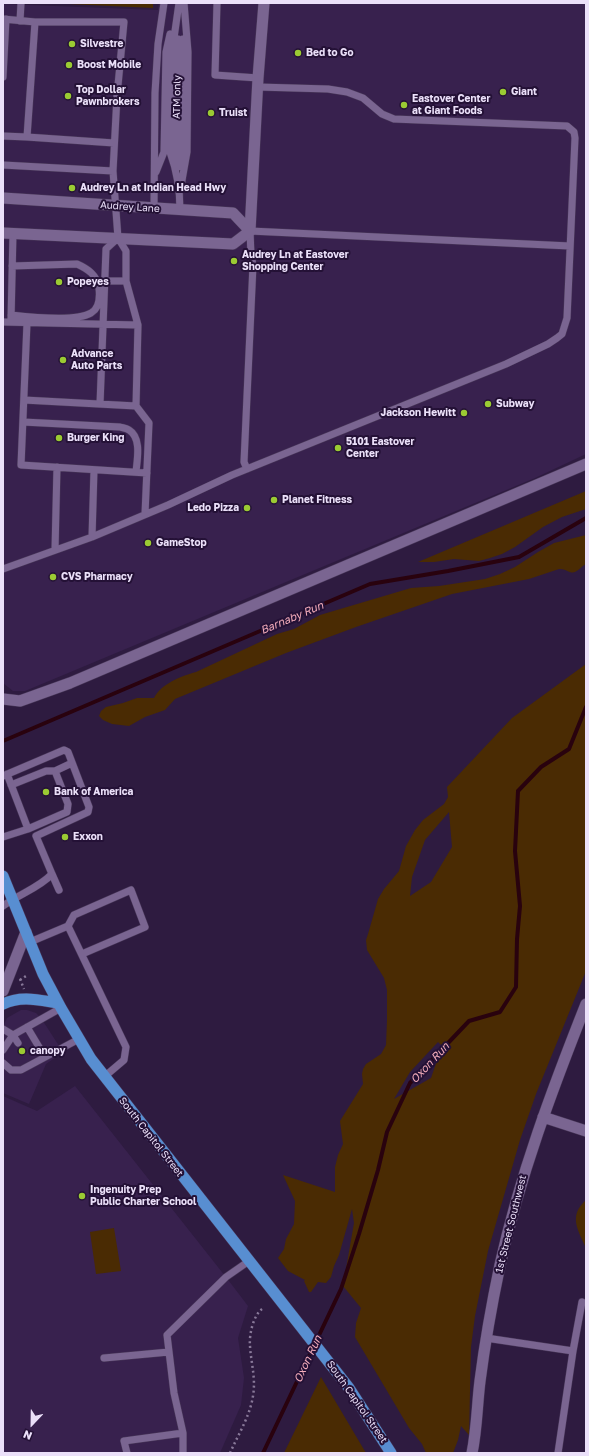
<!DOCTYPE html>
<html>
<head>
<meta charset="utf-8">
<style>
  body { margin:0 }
  #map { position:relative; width:589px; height:1456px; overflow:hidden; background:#2e1b40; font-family:"Golos Text",sans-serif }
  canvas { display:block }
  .frame { position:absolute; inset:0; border:4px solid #ebe0f9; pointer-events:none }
  .north { position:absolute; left:12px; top:1404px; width:40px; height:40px; -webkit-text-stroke:3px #241136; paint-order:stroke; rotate:202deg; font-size:11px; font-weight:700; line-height:16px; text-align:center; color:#ebe0f9 }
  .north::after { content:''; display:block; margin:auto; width:14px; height:18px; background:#ebe0f9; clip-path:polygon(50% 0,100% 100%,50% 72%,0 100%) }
</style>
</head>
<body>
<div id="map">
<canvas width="589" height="1456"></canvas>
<div class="frame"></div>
<div class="north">N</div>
</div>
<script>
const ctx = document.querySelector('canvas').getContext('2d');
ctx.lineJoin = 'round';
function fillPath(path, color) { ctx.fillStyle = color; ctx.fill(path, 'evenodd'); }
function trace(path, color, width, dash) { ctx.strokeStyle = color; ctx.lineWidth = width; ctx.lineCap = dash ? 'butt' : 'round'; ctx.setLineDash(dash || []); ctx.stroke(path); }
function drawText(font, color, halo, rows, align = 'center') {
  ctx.font = font + ' "Golos Text",sans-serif'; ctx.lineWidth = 4; ctx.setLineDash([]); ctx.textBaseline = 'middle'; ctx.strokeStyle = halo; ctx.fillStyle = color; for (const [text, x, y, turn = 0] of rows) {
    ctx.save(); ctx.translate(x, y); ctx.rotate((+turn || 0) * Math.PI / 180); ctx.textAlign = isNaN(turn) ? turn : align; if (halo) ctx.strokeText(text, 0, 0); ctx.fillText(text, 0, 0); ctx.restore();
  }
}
fillPath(new Path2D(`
  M 159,3 L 586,3 L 586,454 L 535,478 L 25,691 L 13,691 L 3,683 L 3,4 L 158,10 Z
  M 21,1010 L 27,1010 L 36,1013 L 41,1018 L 63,1052 L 46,1064 L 29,1104 L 3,1093 L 3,1026 L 7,1018 Z
  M 75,1086 L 229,1281 L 248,1306 L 238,1338 L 244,1378 L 241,1405 L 220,1453 L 3,1453 L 3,1096 L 37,1111 Z`), '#38214e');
fillPath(new Path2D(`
  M 68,3 L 153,3 L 153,8 L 68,4 Z
  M 586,491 L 586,509 L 562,517 L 543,527 L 515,547 L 502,554 L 490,558 L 479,561 L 454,559 L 434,562 L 418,562 Z
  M 586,535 L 586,564 C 582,566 579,570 575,572 C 570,574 565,568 559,569 L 529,579 L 452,594 L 356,627 L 286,653 L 175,699 L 165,710 L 145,717 L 129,726 L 112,724 L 103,720 L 99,716 L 101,711 L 106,707 L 123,703 L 137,698 L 154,698 C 161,684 181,676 196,672 L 277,634 L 294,629 L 320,615 L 411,588 L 439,586 L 485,579 L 500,574 L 515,567 L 538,552 L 554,543 Z
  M 586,664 L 586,971 L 536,1094 L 520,1140 L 488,1251 L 475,1316 L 471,1347 L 469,1435 L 461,1426 L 458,1440 L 453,1453 L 426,1453 L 422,1444 L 409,1428 L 355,1337 L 356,1323 L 361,1308 L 343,1286 L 354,1223 L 352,1209 L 339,1255 L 334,1266 L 331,1277 L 326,1283 L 318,1282 L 311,1292 L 309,1292 L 304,1281 L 305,1280 L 288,1271 L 278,1258 L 284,1249 L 286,1239 L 294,1224 L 295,1201 L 283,1175 L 335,1192 L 335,1167 L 338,1155 L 343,1144 L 340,1121 L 363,1084 L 362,1074 L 363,1069 L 366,1064 L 381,1054 L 386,1045 L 387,1020 L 387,990 L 384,978 L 367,950 L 366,940 L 368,934 L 378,899 L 384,889 L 399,871 L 406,846 L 415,830 L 423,820 L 444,804 L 448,797 L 447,787 L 512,718 ZM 449,812 L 452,847 L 431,882 L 410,896 L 412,877 L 425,840 ZM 438,1042 L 442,1046 L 431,1078 L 394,1099 L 410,1072 Z
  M 586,1200 L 586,1248 C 578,1230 568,1216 586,1200 Z
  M 114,1228 L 121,1271 L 96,1274 L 90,1232 Z
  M 321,1377 L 366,1453 L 284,1453 Z`), '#4a2b03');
trace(new Path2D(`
  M 3,741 L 370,584 L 448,571 L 519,557 L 586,518
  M 263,1453 L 341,1289 L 359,1234 L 378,1170 L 387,1132 L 410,1083 L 469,1021 L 500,1012 L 516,987 L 517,939 L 520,906 L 515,851 L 518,791 L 541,767 L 569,749 L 586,707`), '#29020e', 4);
const service = new Path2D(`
  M 179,3 L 172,52 L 170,152 C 177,171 180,190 180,210
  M 217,3 L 215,75 L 258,78
  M 3,19 L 35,22 L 27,137 L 114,143
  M 20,21 L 21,3
  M 35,22 L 124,22 L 117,96 L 113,171 L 118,238 L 126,251 L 126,281
  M 3,77 L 6,19
  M 3,136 L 27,137
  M 175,161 L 178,39
  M 3,165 L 113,171
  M 181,167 L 183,39
  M 156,172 L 164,152 L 166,52 L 170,34
  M 181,186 L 187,152 L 188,52 L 184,3
  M 154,208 L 155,93 L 158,44 L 164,3
  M 105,281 L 126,281 L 138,325 L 136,406 L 149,423 L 145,514
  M 11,315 C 29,317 76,322 91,313 C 100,308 100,297 99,288 C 97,275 88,269 77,264 L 12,266
  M 11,320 L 13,233
  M 3,322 L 138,325
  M 27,323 L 21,465 L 147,473
  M 24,400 L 136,406
  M 100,404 L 106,249 L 118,238
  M 23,422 L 120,427 C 123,428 126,428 129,430 C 142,438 137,460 136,472
  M 247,469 L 244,462 L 253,265 L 251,255 L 250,231 L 570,246
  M 92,537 L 94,470
  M 55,550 L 57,467
  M 3,569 L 92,537 L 168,505 L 232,475 L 506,364 L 548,344 L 557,338 L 562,334 L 567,318 L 575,138 L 574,132 L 567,126 L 394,119 L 382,114 L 363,98 L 347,92 L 328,89 L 258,87
  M 3,776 L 64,750 L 68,752 L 89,807 L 88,812 L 36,836 L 52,874 C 39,888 19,894 3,906
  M 11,785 L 46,771 L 55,771 L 72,763
  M 28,829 L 67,812 L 68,804 L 55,771
  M 3,837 L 28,829 L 7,774
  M 52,874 L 59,890
  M 68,926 L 74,915 L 131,890 L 145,927 L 82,954
  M 30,942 L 68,926 L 126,1047 L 124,1060 L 104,1077
  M 27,1027 L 45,1057
  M 3,1029 L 13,1035 L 61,1008
  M 3,1050 L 13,1035 L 18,1043
  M 3,1063 L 11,1070 L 21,1070 L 79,1039
  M 486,1338 L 573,1351 L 558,1453
  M 573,1351 L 582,1302
  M 104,1358 L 169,1352
  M 127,1453 L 124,1441 L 183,1433
  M 183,1453 L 183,1433 L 174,1393 L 167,1335 L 226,1277 L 249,1261`);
const minor = new Path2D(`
  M 3,198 L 233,213 L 250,231
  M 3,233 L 233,244 L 250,231 L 258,78 L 264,3
  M 3,699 L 20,701 L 70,683 L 586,464
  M 543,1117 L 586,1131
  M 472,1453 C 477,1429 477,1405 480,1381 C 485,1342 492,1303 500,1265 C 520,1175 552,1090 586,1004`);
const tertiary = new Path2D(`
  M 3,991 L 26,932`);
const primary = new Path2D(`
  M 3,876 L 43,974 L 61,1008 L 91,1059 L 349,1388 L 391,1453
  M 3,1004 C 21,995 39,1000 58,1003`);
trace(service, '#493859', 8);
trace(minor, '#493859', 12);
trace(tertiary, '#493859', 12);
trace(primary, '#493859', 12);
trace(new Path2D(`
  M 20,979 L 24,989
  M 20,980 L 26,976
  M 230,1453 C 238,1435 250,1416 253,1396 C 256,1378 251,1363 250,1346 C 249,1335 253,1316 262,1309`), '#897999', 2.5, [2, 3]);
trace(service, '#7a6591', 7);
trace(minor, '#7a6591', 11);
trace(tertiary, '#7a6591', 11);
trace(primary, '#588ed1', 11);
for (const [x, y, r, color] of [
  [72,44,4,"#9bcb33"],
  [298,53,4,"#9bcb33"],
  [69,65,4,"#9bcb33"],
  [503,92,4,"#9bcb33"],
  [68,96,4,"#9bcb33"],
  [404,105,4,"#9bcb33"],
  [211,113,4,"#9bcb33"],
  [72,188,4,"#9bcb33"],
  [234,261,4,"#9bcb33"],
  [59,282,4,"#9bcb33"],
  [63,360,4,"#9bcb33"],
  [488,404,4,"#9bcb33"],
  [464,413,4,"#9bcb33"],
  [59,438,4,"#9bcb33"],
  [338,448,4,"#9bcb33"],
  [274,500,4,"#9bcb33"],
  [247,508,4,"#9bcb33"],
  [148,543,4,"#9bcb33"],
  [53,577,4,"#9bcb33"],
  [46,792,4,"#9bcb33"],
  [65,837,4,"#9bcb33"],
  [22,1051,4,"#9bcb33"],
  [82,1196,4,"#9bcb33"]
]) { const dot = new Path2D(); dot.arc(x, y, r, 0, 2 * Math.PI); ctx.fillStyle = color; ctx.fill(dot); trace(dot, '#241136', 1.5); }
drawText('bold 10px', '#ebe0f9', '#241136', [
  ["Silvestre",80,44],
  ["Bed to Go",306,53],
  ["Boost Mobile",77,65],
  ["Top Dollar",76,90],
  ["Pawnbrokers",76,102],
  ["Giant",511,92],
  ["Eastover Center",412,99],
  ["at Giant Foods",412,111],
  ["Truist",219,113],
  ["Audrey Ln at Indian Head Hwy",80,188],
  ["Audrey Ln at Eastover",242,255],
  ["Shopping Center",242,267],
  ["Popeyes",67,282],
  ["Advance",71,354],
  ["Auto Parts",71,366],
  ["Subway",496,404],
  ["Jackson Hewitt",456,413,"right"],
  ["Burger King",67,438],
  ["5101 Eastover",346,442],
  ["Center",346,454],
  ["Planet Fitness",282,500],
  ["Ledo Pizza",239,508,"right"],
  ["GameStop",156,543],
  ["CVS Pharmacy",61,577],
  ["Bank of America",54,792],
  ["Exxon",73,837],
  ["canopy",30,1051],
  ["Ingenuity Prep",90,1190],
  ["Public Charter School",90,1202]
], 'left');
drawText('10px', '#ebe0f9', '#241136', [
  ["ATM only",177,97,-89],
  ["Audrey Lane",130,207,4],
  ["South Capitol Street",151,1137,52],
  ["1st Street Southwest",511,1224,-76],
  ["South Capitol Street",357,1402,55]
]);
drawText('italic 11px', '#f3acba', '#241136', [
  ["Barnaby Run",292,618,-23],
  ["Oxon Run",430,1063,-47],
  ["Oxon Run",308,1359,-65]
]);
</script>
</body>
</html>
